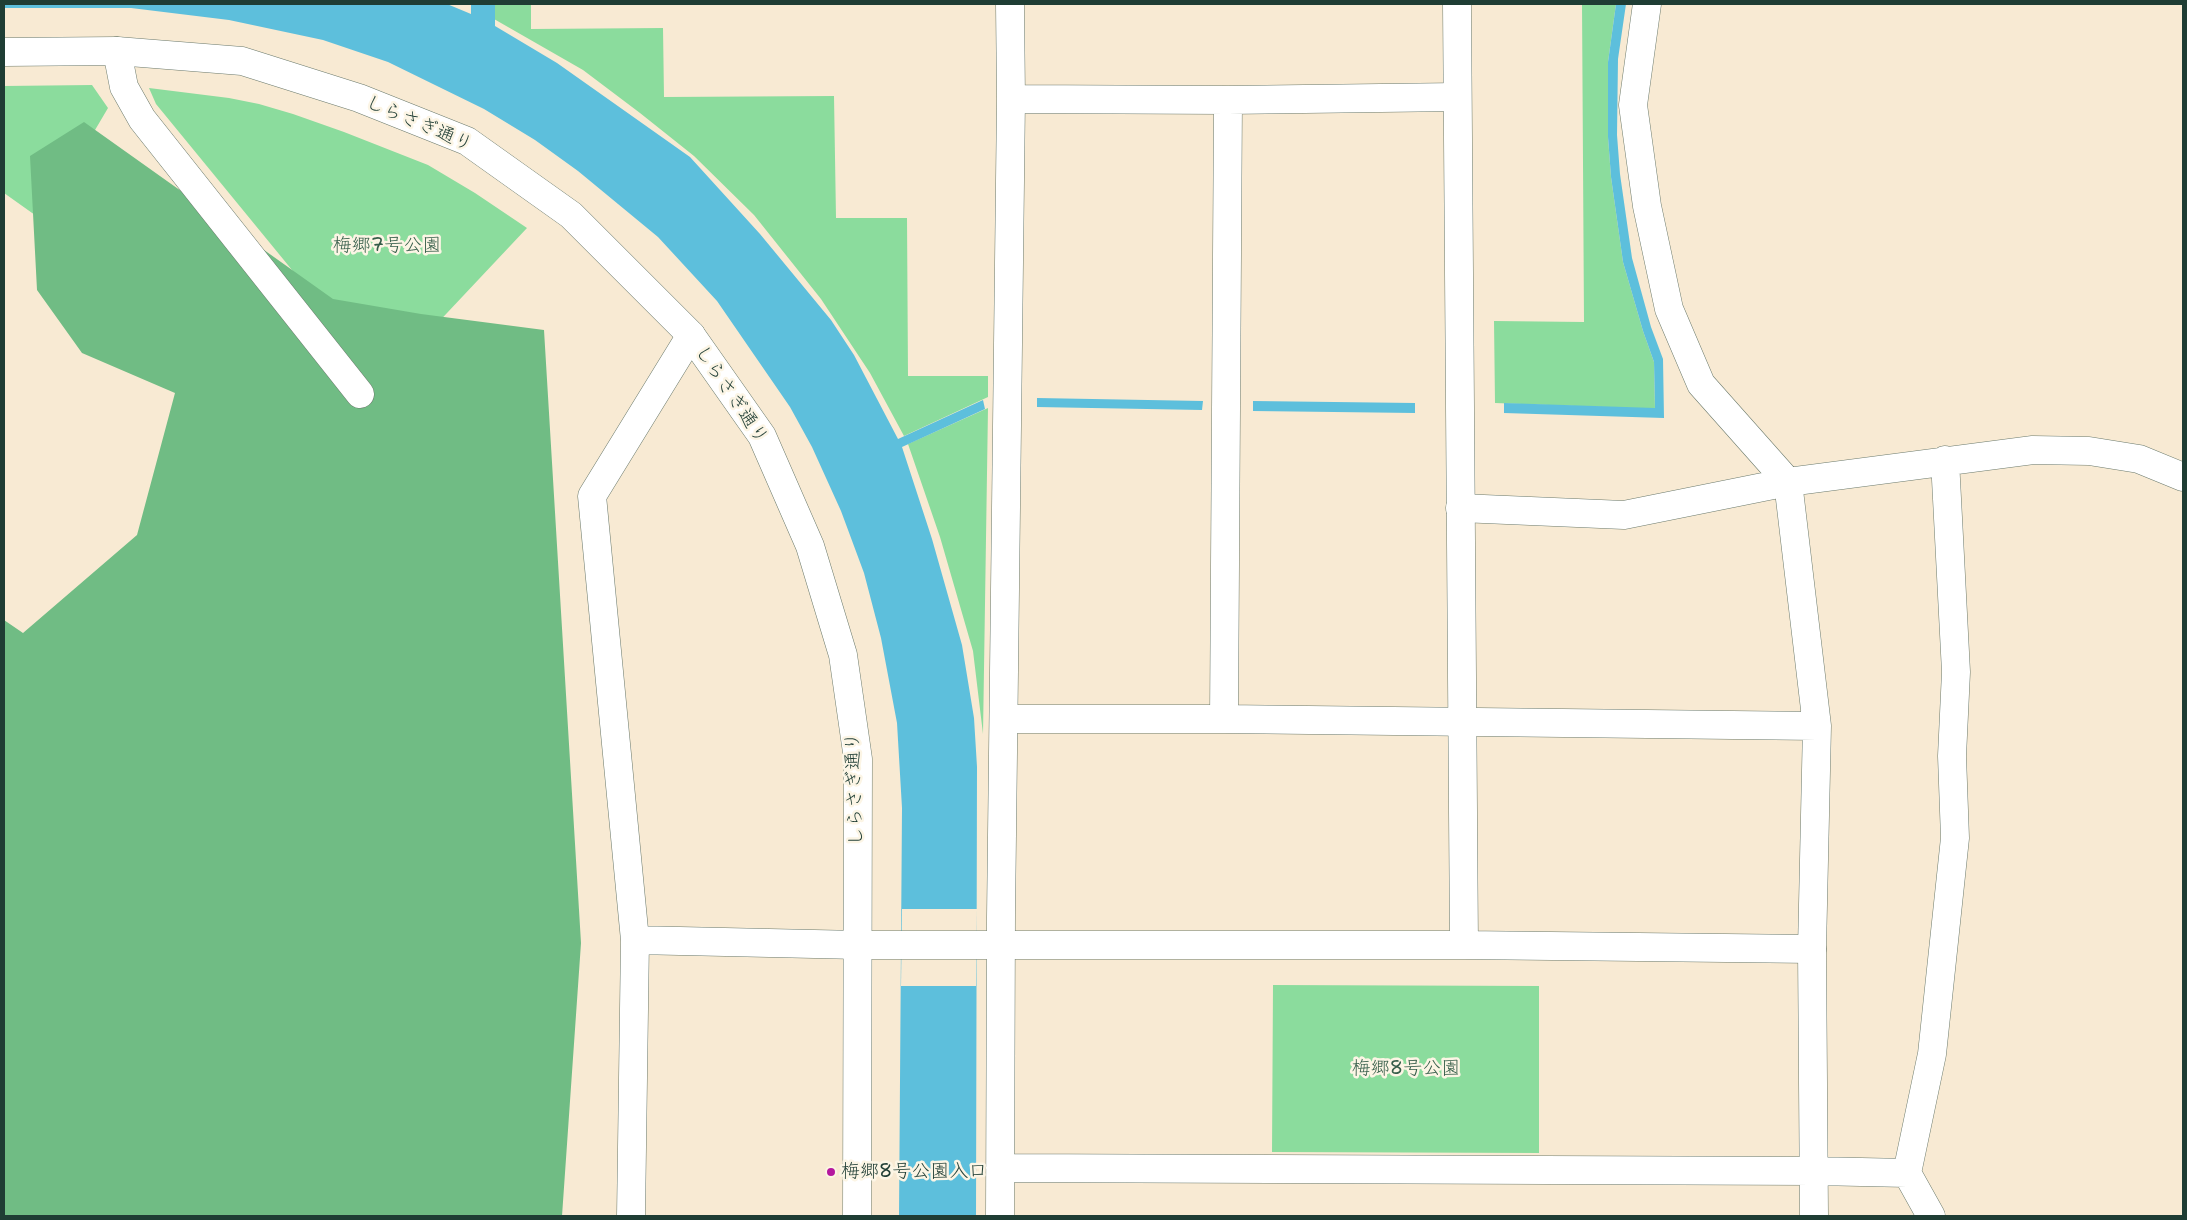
<!DOCTYPE html>
<html>
<head>
<meta charset="utf-8">
<style>
  body { margin:0 }
  #map { position:relative; width:2187px; height:1220px; overflow:hidden; background:#f8ead3; font-family:"Shantell Sans",sans-serif }
  canvas { display:block }
  .frame { position:absolute; inset:0; border:5px solid #1f3d34; pointer-events:none }
</style>
</head>
<body>
<div id="map">
<canvas width="2187" height="1220"></canvas>
<div class="frame"></div>
</div>
<script>
const ctx = document.querySelector('canvas').getContext('2d');
ctx.lineJoin = 'round';
function fillPath(path, color) { ctx.fillStyle = color; ctx.fill(path, 'evenodd'); }
function trace(path, color, width, dash) { ctx.strokeStyle = color; ctx.lineWidth = width; ctx.lineCap = dash ? 'butt' : 'round'; ctx.setLineDash(dash || []); ctx.stroke(path); }
function drawText(font, color, halo, rows, align = 'center') {
  ctx.font = font + ' "Shantell Sans","Klee One",sans-serif'; ctx.lineWidth = 5; ctx.setLineDash([]); ctx.textBaseline = 'middle'; ctx.strokeStyle = halo; ctx.fillStyle = color; for (const [text, x, y, turn = 0] of rows) {
    ctx.save(); ctx.translate(x, y); ctx.rotate((+turn || 0) * Math.PI / 180); ctx.textAlign = isNaN(turn) ? turn : align; if (halo) ctx.strokeText(text, 0, 0); ctx.fillText(text, 0, 0); ctx.restore();
  }
}
fillPath(new Path2D(`
  M 495,4 L 531,4 L 531,29 L 663,28 L 664,97 L 834,96 L 836,218 L 907,218 L 908,376 L 988,376 L 988,397 L 904,436 L 870,373 L 821,299 L 754,215 L 694,156 L 640,113 L 583,70 L 494,19 Z
  M 1582,4 L 1616,4 L 1608,62 L 1608,137 L 1611,177 L 1623,262 L 1643,331 L 1654,362 L 1655,409 L 1495,403 L 1494,321 L 1584,322 Z
  M 92,85 L 108,108 L 42,220 L 4,193 L 4,86 Z
  M 149,88 L 229,98 L 259,104 L 293,114 L 344,132 L 428,165 L 475,193 L 527,228 L 383,381 L 156,104 Z
  M 988,408 L 983,734 L 973,651 L 940,537 L 908,444 Z
  M 1273,985 L 1539,986 L 1539,1153 L 1272,1152 Z`), '#8bdc9d');
fillPath(new Path2D(`
  M 84,122 L 333,299 L 421,314 L 544,330 L 581,943 L 562,1216 L 4,1216 L 4,620 L 23,633 L 137,535 L 175,393 L 82,353 L 37,290 L 30,156 Z`), '#70bc84');
fillPath(new Path2D(`
  M 4,4 L 447,4 L 471,14 L 471,4 L 495,4 L 495,26 L 557,63 L 690,157 L 760,234 L 831,320 L 854,355 L 898,439 L 983,400 L 985,409 L 902,447 L 932,539 L 962,645 L 974,718 L 977,767 L 976,1216 L 899,1216 L 902,808 L 897,723 L 881,638 L 864,573 L 841,511 L 812,447 L 790,407 L 717,301 L 658,237 L 578,171 L 535,140 L 484,109 L 388,62 L 323,40 L 229,20 L 131,8 L 4,8 Z
  M 1616,4 L 1626,4 L 1618,59 L 1617,135 L 1620,174 L 1632,258 L 1651,327 L 1663,359 L 1664,418 L 1504,413 L 1504,403 L 1655,408 L 1654,362 L 1643,331 L 1623,262 L 1611,177 L 1608,137 L 1608,62 Z
  M 1037,398 L 1203,401 L 1202,410 L 1037,407 Z
  M 1253,401 L 1415,403 L 1415,413 L 1253,411 Z`), '#5dbfdc');
fillPath(new Path2D(`
  M 902,909 L 977,909 L 976,986 L 901,986 Z`), '#f8ead3');
const street = new Path2D(`
  M 1647,4 L 1633,105 L 1647,206 L 1669,309 L 1701,384 L 1788,482 L 1817,726 L 1812,949 L 1814,1216
  M 117,51 L 124,87 L 142,119 L 360,394
  M 1011,99 L 1228,100 L 1457,97
  M 1460,508 L 1624,515 L 1788,482 L 2033,450 L 2089,451 L 2139,459 L 2183,477
  M 1004,719 L 1224,719 L 1817,726
  M 1224,719 L 1228,100
  M 635,940 L 859,945
  M 1000,1168 L 1815,1171 L 1907,1173
  M 631,1216 L 635,940 L 592,496 L 691,335
  M 1000,1216 L 1001,916 L 1011,99 L 1010,4
  M 1931,1216 L 1907,1173 L 1932,1054 L 1955,838 L 1952,756 L 1956,672 L 1945,460`);
const secondary = new Path2D(`
  M 1457,4 L 1464,945
  M 4,52 L 117,51 L 242,61 L 359,98 L 467,141 L 571,215 L 691,335 L 762,436 L 810,546 L 843,655 L 858,759 L 857,1216
  M 859,945 L 1464,945 L 1812,949`);
trace(street, '#6b7a6c', 29);
trace(secondary, '#6b7a6c', 29);
trace(street, '#fff', 28);
trace(secondary, '#fff', 28);
for (const [x, y, r, color] of [
  [831,1172,5,"#b5179e"]
]) { const dot = new Path2D(); dot.arc(x, y, r, 0, 2 * Math.PI); ctx.fillStyle = color; ctx.fill(dot); trace(dot, '#fcf5e5', 2); }
drawText('19px', '#1f3d34', '#fcf5e5', [
  ["しらさぎ通り",419,124,23],
  ["しらさぎ通り",731,395,56],
  ["しらさぎ通り",855,789,-92]
]);
drawText('19px', '#355d49', '#fcf5e5', [
  ["梅郷7号公園",387,246],
  ["梅郷8号公園",1406,1069]
]);
drawText('19px', '#1f3d34', '#fcf5e5', [
  ["梅郷8号公園入口",841,1172]
], 'left');
</script>
</body>
</html>
